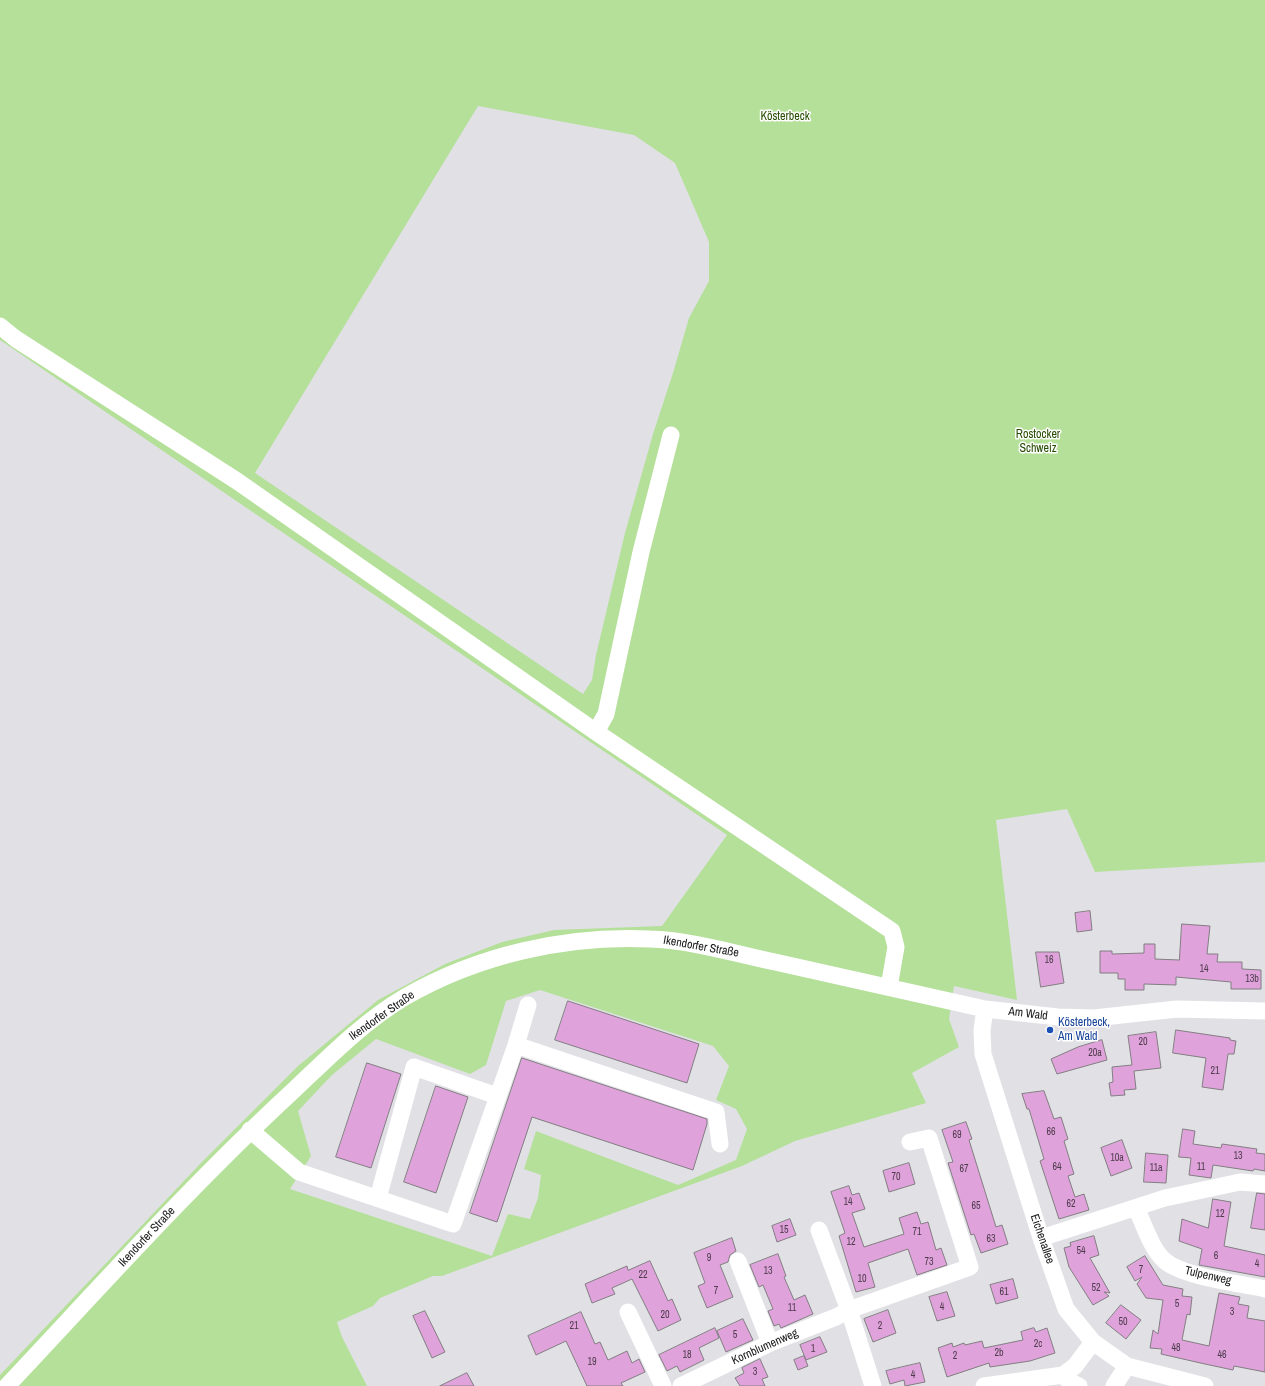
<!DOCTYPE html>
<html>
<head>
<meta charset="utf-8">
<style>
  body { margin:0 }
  canvas { display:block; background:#e0e0e5 }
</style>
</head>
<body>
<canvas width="1265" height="1386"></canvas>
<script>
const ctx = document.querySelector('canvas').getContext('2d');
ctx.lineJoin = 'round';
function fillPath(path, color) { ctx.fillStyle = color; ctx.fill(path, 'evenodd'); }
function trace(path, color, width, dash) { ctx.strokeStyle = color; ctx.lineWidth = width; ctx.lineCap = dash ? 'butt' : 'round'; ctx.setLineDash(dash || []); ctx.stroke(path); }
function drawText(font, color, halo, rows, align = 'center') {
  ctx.font = font + ' "Archivo Narrow",sans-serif'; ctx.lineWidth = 3; ctx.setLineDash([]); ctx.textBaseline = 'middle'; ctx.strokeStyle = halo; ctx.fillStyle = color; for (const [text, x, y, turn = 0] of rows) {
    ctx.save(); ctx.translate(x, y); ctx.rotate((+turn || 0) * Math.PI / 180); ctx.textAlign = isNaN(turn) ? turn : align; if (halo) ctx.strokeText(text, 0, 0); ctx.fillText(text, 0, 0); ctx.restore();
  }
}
fillPath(new Path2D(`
  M 0,0 L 1265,0 L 1265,862 L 1095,872 L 1067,809 L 996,820 L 1017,1000 L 954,986 L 949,1019 L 959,1047 L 912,1073 L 926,1103 L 795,1141 L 742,1166 L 442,1276 L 433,1276 L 380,1298 L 373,1306 L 337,1322 L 342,1337 L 367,1386 L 0,1386 L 0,1375 L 200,1164 L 298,1066 L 378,1000 L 445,964 L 502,942 L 554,930 L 662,926 L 727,835 L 0,340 ZM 478,106 L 634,135 L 675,163 L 709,242 L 709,281 L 689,318 L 673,373 L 653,434 L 625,533 L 596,655 L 592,680 L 583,694 L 255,473 ZM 540,990 L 713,1046 L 729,1066 L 716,1100 L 736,1109 L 747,1129 L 736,1160 L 678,1185 L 536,1131 L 524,1169 L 541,1175 L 538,1198 L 530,1219 L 508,1214 L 492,1256 L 290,1189 L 311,1156 L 298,1111 L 332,1075 L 376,1039 L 470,1074 L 486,1065 L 506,1001 Z`), '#b5e09a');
const building = new Path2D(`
  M 1090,911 L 1092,930 L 1077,932 L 1075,913 Z
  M 1182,924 L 1210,926 L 1207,954 L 1218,954 L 1217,962 L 1242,962 L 1242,969 L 1261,970 L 1261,989 L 1231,989 L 1231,982 L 1176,977 L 1176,985 L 1144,984 L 1144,990 L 1125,990 L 1125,979 L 1118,979 L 1118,973 L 1100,973 L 1100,951 L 1112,951 L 1112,954 L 1144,953 L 1144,944 L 1155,944 L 1155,959 L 1179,960 Z
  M 1036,952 L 1059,952 L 1064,983 L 1041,987 Z
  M 568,1001 L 699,1044 L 687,1083 L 555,1040 Z
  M 1176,1030 L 1230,1038 L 1230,1040 L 1236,1041 L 1234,1054 L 1228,1054 L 1223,1090 L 1202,1087 L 1206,1058 L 1173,1053 Z
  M 1156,1032 L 1161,1068 L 1134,1071 L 1136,1089 L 1124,1090 L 1125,1095 L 1111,1096 L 1109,1083 L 1113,1082 L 1112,1067 L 1132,1065 L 1128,1036 Z
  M 1102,1040 L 1107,1060 L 1057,1074 L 1051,1059 L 1078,1047 Z
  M 522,1058 L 707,1119 L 707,1124 L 693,1170 L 532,1117 L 497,1222 L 470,1213 Z
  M 367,1063 L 401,1074 L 371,1168 L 336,1157 Z
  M 436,1086 L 468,1097 L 436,1193 L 404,1182 Z
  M 1044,1091 L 1054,1119 L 1061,1117 L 1068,1139 L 1064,1141 L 1074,1174 L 1068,1176 L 1075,1197 L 1084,1194 L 1089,1210 L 1059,1219 L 1040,1161 L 1044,1159 L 1029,1109 L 1027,1109 L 1022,1094 Z
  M 966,1122 L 972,1139 L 969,1140 L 996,1227 L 1002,1225 L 1008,1244 L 981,1253 L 974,1234 L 971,1235 L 948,1163 L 953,1162 L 942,1130 Z
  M 1183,1129 L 1195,1131 L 1193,1144 L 1221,1148 L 1222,1144 L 1257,1149 L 1256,1153 L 1265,1154 L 1265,1171 L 1254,1169 L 1253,1171 L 1213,1165 L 1211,1178 L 1189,1175 L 1191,1158 L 1179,1157 Z
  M 1122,1140 L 1132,1168 L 1111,1176 L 1101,1148 Z
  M 1146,1153 L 1168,1155 L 1166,1183 L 1144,1182 Z
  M 909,1163 L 915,1184 L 889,1192 L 883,1171 Z
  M 849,1186 L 852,1195 L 859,1193 L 865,1209 L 852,1213 L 864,1247 L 904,1234 L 899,1218 L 917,1212 L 921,1224 L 928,1222 L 936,1250 L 941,1248 L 947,1265 L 917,1275 L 908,1249 L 868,1263 L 875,1287 L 856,1292 L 839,1236 L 845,1233 L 831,1192 Z
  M 1257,1193 L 1265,1194 L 1265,1230 L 1251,1228 Z
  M 1213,1199 L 1231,1202 L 1224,1246 L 1265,1255 L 1265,1277 L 1199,1265 L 1202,1249 L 1179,1241 L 1182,1219 L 1208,1228 Z
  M 790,1219 L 796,1235 L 777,1242 L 772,1226 Z
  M 1094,1236 L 1099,1255 L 1090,1258 L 1110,1293 L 1104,1292 L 1109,1296 L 1093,1305 L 1069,1267 L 1064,1248 L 1071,1246 L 1070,1243 Z
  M 732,1238 L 736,1251 L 730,1255 L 728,1262 L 720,1265 L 733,1297 L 707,1308 L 698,1286 L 705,1283 L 694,1253 Z
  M 778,1254 L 786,1276 L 784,1277 L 794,1300 L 805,1295 L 813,1314 L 781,1328 L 779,1324 L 774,1326 L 768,1311 L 773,1309 L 763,1285 L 759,1287 L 750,1265 Z
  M 1145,1256 L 1163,1285 L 1183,1289 L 1182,1296 L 1192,1297 L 1190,1315 L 1187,1314 L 1182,1340 L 1209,1346 L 1219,1293 L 1240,1297 L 1238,1304 L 1249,1306 L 1247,1318 L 1265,1321 L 1265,1372 L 1234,1366 L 1233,1370 L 1205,1364 L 1161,1354 L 1162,1349 L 1150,1348 L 1153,1330 L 1158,1334 L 1163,1300 L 1146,1298 L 1137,1284 L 1142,1277 L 1135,1281 L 1127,1267 Z
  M 650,1261 L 668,1301 L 672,1299 L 681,1320 L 658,1331 L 632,1279 L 612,1288 L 615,1294 L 592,1303 L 585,1284 L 627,1266 L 628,1270 Z
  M 1013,1279 L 1018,1298 L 996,1304 L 990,1285 Z
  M 947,1292 L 955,1316 L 937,1321 L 929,1297 Z
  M 1121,1305 L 1141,1320 L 1126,1339 L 1106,1323 Z
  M 888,1310 L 896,1333 L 873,1342 L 864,1319 Z
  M 425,1311 L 445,1352 L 432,1358 L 413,1316 Z
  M 581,1312 L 595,1344 L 600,1342 L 608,1360 L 627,1351 L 632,1363 L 639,1359 L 645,1372 L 621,1383 L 623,1386 L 587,1386 L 566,1341 L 536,1355 L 528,1336 Z
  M 743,1319 L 753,1340 L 726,1352 L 717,1331 Z
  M 715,1328 L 719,1338 L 699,1348 L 704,1360 L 680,1372 L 677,1366 L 667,1371 L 659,1355 Z
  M 1034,1328 L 1036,1332 L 1047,1328 L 1055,1353 L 1030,1361 L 990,1367 L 989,1363 L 947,1377 L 938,1348 L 952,1343 L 953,1347 L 964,1343 L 965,1345 L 982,1341 L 984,1348 L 1023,1340 L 1021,1332 Z
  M 820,1337 L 827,1352 L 806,1360 L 800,1345 Z
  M 804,1356 L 808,1366 L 798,1370 L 794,1360 Z
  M 760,1359 L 768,1377 L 762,1379 L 765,1386 L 740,1386 L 735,1378 L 744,1373 L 742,1368 Z
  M 920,1363 L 925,1382 L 905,1386 L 904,1380 L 890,1384 L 886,1371 Z
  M 467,1373 L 474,1386 L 440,1386 Z`);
fillPath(building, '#e0a2db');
trace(building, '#827e82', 1);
trace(new Path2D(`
  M 0,326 L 16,339 L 237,481 L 596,732 L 892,931 L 896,947 L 889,987
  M 596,732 L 606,714 L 641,552 L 671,435
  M 985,1009 L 982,1030 L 983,1054 L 1041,1238 L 1066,1309 L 1093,1342 L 1127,1366 L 1205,1386
  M 516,1045 L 716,1112 L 720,1144
  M 250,1130 L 299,1172 L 453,1224 L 516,1045 L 528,1005
  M 378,1198 L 414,1067 L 497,1096
  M 1136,1208 C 1144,1224 1151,1249 1165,1261 C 1184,1277 1239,1283 1265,1289
  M 819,1230 L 849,1310 L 873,1386
  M 1041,1238 L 1165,1198 L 1240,1182 L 1265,1184
  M 738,1261 L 770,1343
  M 628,1312 L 663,1386
  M 1063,1375 L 1069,1381 L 1079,1386
  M 7,1386 C 101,1286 193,1183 294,1090 C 329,1057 363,1022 405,997 C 478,955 566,935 650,939 C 690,940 736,954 775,962 C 845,978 915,993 985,1009 L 1058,1017 L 1094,1018 L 1177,1009 L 1265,1011
  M 681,1386 L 770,1343 L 836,1317 L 849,1310 L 970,1267 L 929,1138 L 910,1142
  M 984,1386 L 1063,1375 L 1075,1366 L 1093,1342
  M 1114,1386 L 1127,1366`), '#fff', 17);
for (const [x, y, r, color] of [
  [1050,1030,4,"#1a4fb4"]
]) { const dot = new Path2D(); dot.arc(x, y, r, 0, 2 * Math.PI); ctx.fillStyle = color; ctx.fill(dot); trace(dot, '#fff', 1.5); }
drawText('10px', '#4c3c4c', null, [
  ["16",1049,960],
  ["14",1204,969],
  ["13b",1252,979],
  ["20",1143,1042],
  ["20a",1095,1053],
  ["21",1215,1071],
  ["66",1051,1132],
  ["69",957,1135],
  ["13",1238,1156],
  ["10a",1117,1158],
  ["64",1057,1167],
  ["11",1201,1167],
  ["11a",1156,1168],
  ["67",964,1169],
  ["70",896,1177],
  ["14",848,1202],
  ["62",1071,1204],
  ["65",976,1206],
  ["12",1220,1214],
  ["15",784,1230],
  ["71",917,1232],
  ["63",991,1239],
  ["12",851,1242],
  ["54",1081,1251],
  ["6",1216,1256],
  ["9",709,1258],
  ["73",929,1262],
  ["4",1257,1264],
  ["7",1141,1270],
  ["13",768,1271],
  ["22",643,1275],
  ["10",862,1279],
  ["52",1096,1288],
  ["7",716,1291],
  ["61",1004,1292],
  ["5",1177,1304],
  ["4",942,1307],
  ["11",792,1308],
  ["3",1232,1312],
  ["20",665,1315],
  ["50",1123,1322],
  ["21",574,1326],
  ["2",880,1326],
  ["5",735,1335],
  ["2c",1038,1344],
  ["48",1176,1348],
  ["1",813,1349],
  ["2b",999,1353],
  ["18",687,1355],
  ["46",1222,1355],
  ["2",955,1356],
  ["19",592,1362],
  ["3",755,1372],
  ["4",913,1375]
]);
drawText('12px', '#264c00', '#fff', [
  ["Kösterbeck",785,117],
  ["Rostocker",1038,435],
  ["Schweiz",1038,449]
]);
drawText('12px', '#1a1a1c', '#fff', [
  ["Ikendorfer Straße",701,947,10],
  ["Am Wald",1028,1014,7],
  ["Ikendorfer Straße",382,1016,-35],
  ["Ikendorfer Straße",147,1237,-47],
  ["Eichenallee",1042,1239,71],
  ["Tulpenweg",1208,1276,13],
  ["Kornblumenweg",765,1347,-24]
]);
drawText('12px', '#164399', '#fff', [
  ["Kösterbeck,",1058,1023],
  ["Am Wald",1058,1037]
], 'left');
</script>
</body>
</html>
